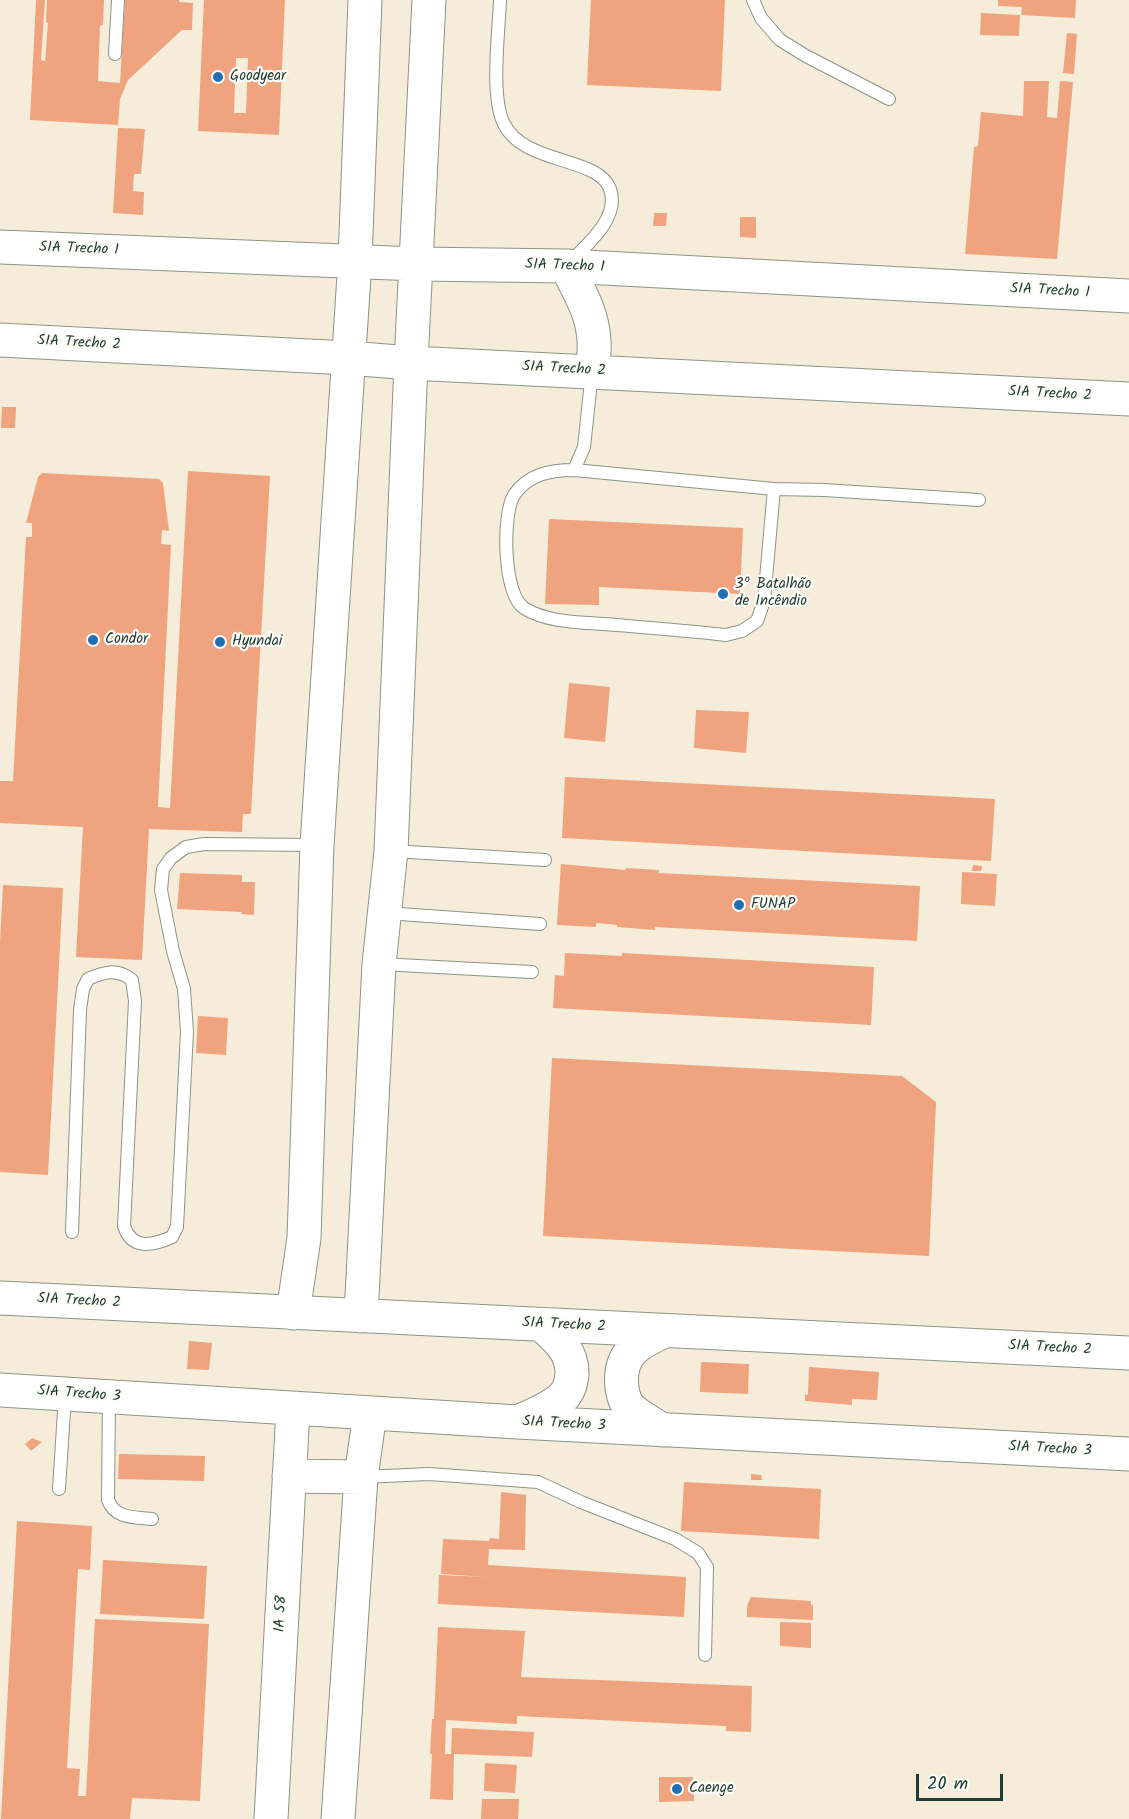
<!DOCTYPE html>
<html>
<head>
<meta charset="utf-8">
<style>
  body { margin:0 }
  #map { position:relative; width:1129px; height:1819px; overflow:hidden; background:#f5edd9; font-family:Kalam,sans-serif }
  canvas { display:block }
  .scale { position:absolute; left:916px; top:1774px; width:87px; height:27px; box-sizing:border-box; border:3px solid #1f3d34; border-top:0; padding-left:8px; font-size:18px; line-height:21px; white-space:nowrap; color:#1f3d34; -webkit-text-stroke:4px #fdfcf7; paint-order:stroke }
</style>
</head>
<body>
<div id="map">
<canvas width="1129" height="1819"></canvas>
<div class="scale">20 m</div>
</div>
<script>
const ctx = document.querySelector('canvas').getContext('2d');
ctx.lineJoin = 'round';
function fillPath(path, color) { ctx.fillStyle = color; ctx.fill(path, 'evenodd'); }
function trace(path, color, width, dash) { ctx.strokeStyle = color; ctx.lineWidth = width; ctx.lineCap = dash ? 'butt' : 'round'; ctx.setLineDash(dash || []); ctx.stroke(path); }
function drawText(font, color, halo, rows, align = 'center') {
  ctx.font = font + ' Kalam,sans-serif'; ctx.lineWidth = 4.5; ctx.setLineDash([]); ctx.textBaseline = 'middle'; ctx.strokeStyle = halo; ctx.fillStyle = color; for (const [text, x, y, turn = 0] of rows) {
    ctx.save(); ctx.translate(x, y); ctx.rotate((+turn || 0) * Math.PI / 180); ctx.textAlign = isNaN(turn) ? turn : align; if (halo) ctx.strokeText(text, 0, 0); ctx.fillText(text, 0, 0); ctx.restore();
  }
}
fillPath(new Path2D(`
  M 36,0 L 45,0 L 41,60 L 45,61 L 45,62 L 48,23 L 46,22 L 47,0 L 104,0 L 103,25 L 100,26 L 98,81 L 120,83 L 125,0 L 179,0 L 179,2 L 193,3 L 192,30 L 182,30 L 128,80 L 120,99 L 118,125 L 30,120 Z
  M 204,0 L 285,0 L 279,135 L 198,131 ZM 236,58 L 248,58 L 246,113 L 234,113 Z
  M 591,0 L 725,0 L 721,91 L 587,85 Z
  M 998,0 L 1076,0 L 1075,18 L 1021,15 L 1022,7 L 998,6 Z
  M 981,13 L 1020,15 L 1019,36 L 980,35 Z
  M 1067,33 L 1077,34 L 1074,74 L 1063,73 Z
  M 1024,81 L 1049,81 L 1047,117 L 1057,118 L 1060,81 L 1073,82 L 1057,259 L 965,254 L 974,147 L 978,146 L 981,112 L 1023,116 Z
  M 118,128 L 145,129 L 141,174 L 134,174 L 133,191 L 144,192 L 143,215 L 113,213 Z
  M 654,213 L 667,213 L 666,226 L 653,226 Z
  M 740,217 L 756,217 L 756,238 L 740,237 Z
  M 2,407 L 16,407 L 15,428 L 1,428 Z
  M 188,471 L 270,476 L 251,814 L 243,814 L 242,832 L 149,829 L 142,960 L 76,957 L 83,827 L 0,823 L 0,781 L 13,781 L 26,537 L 32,537 L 32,523 L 26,523 L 38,477 L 42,473 L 159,479 L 163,483 L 169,531 L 162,530 L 161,544 L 171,545 L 158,807 L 170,808 Z
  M 549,519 L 743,528 L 740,594 L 599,587 L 599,605 L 545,604 Z
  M 569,683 L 610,687 L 605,742 L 564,738 Z
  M 696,710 L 749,712 L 746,753 L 694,748 Z
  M 565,777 L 995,799 L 991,861 L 562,838 Z
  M 561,864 L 626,870 L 626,868 L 659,870 L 659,873 L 920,886 L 917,941 L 655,927 L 655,930 L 617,927 L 617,925 L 596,923 L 596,927 L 557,925 Z
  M 973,865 L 982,866 L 981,871 L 972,871 Z
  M 962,872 L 997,874 L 995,906 L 961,904 Z
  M 180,873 L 242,875 L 242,882 L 255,882 L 254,915 L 241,914 L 242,912 L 177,909 Z
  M 3,885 L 63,888 L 48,1175 L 0,1172 L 0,942 Z
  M 565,953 L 622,956 L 622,953 L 874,967 L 871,1025 L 553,1008 L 555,975 L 564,976 Z
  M 198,1016 L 228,1018 L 226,1055 L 196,1053 Z
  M 552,1058 L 902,1076 L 936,1102 L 929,1256 L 543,1236 Z
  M 189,1341 L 212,1343 L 209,1370 L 187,1369 Z
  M 701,1362 L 749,1364 L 748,1394 L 700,1392 Z
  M 809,1367 L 879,1372 L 877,1400 L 852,1399 L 852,1405 L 805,1401 L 805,1394 L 808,1395 Z
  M 32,1438 L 42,1442 L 31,1451 L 25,1444 Z
  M 119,1454 L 205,1456 L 204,1481 L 118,1479 Z
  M 751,1474 L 761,1475 L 762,1480 L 751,1480 Z
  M 684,1482 L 821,1489 L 819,1539 L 681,1531 Z
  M 501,1492 L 526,1495 L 525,1550 L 489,1549 L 488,1565 L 686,1577 L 684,1617 L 438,1604 L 439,1575 L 488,1577 L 441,1574 L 443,1539 L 489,1541 L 490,1538 L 499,1539 Z
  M 17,1521 L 92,1526 L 90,1570 L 78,1569 L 67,1768 L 80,1769 L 78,1796 L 86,1796 L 95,1619 L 209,1624 L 200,1801 L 132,1798 L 130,1819 L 1,1819 Z
  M 103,1560 L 207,1566 L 204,1619 L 100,1614 Z
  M 751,1597 L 811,1601 L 811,1605 L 813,1605 L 813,1620 L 747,1617 L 747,1606 Z
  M 780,1622 L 811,1623 L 811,1648 L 780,1646 Z
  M 438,1627 L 525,1631 L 521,1677 L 752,1686 L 751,1732 L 726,1731 L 726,1726 L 517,1716 L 517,1724 L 446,1720 L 445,1754 L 451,1754 L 452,1728 L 534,1732 L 532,1757 L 454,1754 L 453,1800 L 430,1799 L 432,1754 L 430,1754 L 432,1719 L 434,1719 Z
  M 485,1763 L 517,1765 L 515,1793 L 484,1791 Z
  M 659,1777 L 693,1777 L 694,1801 L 659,1802 Z
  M 482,1799 L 519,1799 L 518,1819 L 481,1819 Z`), '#efa37e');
const service = new Path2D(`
  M 500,0 C 499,32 490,96 504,124 C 524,165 598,156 610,189 C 620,217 589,243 571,261
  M 753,0 L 761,18 L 780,40 L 806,56 L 889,99
  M 115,54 L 118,0
  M 592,372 L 584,447 L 574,470 C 551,470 528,474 514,495 C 502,514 503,595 524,608 C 549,624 587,622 617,625 C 653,628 690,631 726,635 L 742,631 L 757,621 L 764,601 L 774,489 L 824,490 L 979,500
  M 574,470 L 774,489
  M 392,851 L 545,860
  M 386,913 L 540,924
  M 380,964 L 532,972
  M 72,1232 L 80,1010 L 83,989 L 88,979 C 104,972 117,968 132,980 L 135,1001 L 124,1226 C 132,1251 154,1245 172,1237 L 177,1227 L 187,1032 L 184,989 L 173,951 L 161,890 L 163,869 L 171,858 L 186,847 L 204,844 L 316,845
  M 109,1398 L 108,1500 C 115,1519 134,1517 152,1519
  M 362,1477 L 429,1474 L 538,1482 L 581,1502 L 675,1539 L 698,1553 L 707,1567 L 705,1655
  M 59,1489 L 65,1396`);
const secondary = new Path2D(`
  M 0,247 L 417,264 L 566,266 L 1129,296
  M 566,266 C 586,303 600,327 592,371
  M 0,340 L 348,358 L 411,363 L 1129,399
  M 0,1298 L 1129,1353
  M 293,1313 L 304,1238 L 317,845 L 355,260 L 365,0
  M 361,1316 L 379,964 L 391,851 L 411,363 L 429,0
  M 0,1390 L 518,1422 L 1129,1454
  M 520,1421 C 534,1415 549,1409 561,1399 C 568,1393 571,1384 572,1375 C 573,1352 558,1339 542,1325
  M 662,1430 C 652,1423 640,1417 631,1409 C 626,1404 623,1395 622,1388 C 618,1354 637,1343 665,1331
  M 289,1476 L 361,1477
  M 271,1819 L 293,1409
  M 338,1819 L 361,1477 L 370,1413`);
trace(service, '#8a9586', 14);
trace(secondary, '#8a9586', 35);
trace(service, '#fff', 12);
trace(secondary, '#fff', 33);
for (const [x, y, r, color] of [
  [218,77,6,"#1f6fb2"],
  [723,594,6,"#1f6fb2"],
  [93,640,6,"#1f6fb2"],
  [220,642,6,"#1f6fb2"],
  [739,905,6,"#1f6fb2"],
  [677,1789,6,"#1f6fb2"]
]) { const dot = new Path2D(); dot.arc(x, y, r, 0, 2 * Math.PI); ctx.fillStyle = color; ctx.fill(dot); trace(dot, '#fdfcf7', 2); }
drawText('15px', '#1f3d34', '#fdfcf7', [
  ["Goodyear",230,77],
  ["3º Batalhão",735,585],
  ["de Incêndio",735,602],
  ["Condor",105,640],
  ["Hyundai",232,642],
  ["FUNAP",751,905],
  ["Caenge",689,1789]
], 'left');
drawText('15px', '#1f3d34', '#fdfcf7', [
  ["SIA Trecho 1",79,250,2],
  ["SIA Trecho 1",565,267,2],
  ["SIA Trecho 1",1050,292,3],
  ["SIA Trecho 2",79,344,3],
  ["SIA Trecho 2",564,370,3],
  ["SIA Trecho 2",1050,395,3],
  ["SIA Trecho 2",79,1302,3],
  ["SIA Trecho 2",564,1326,3],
  ["SIA Trecho 2",1050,1349,3],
  ["SIA Trecho 3",79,1395,4],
  ["SIA Trecho 3",564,1425,3],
  ["SIA Trecho 3",1050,1450,3],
  ["IA 58",282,1614,-87]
]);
</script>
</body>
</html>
